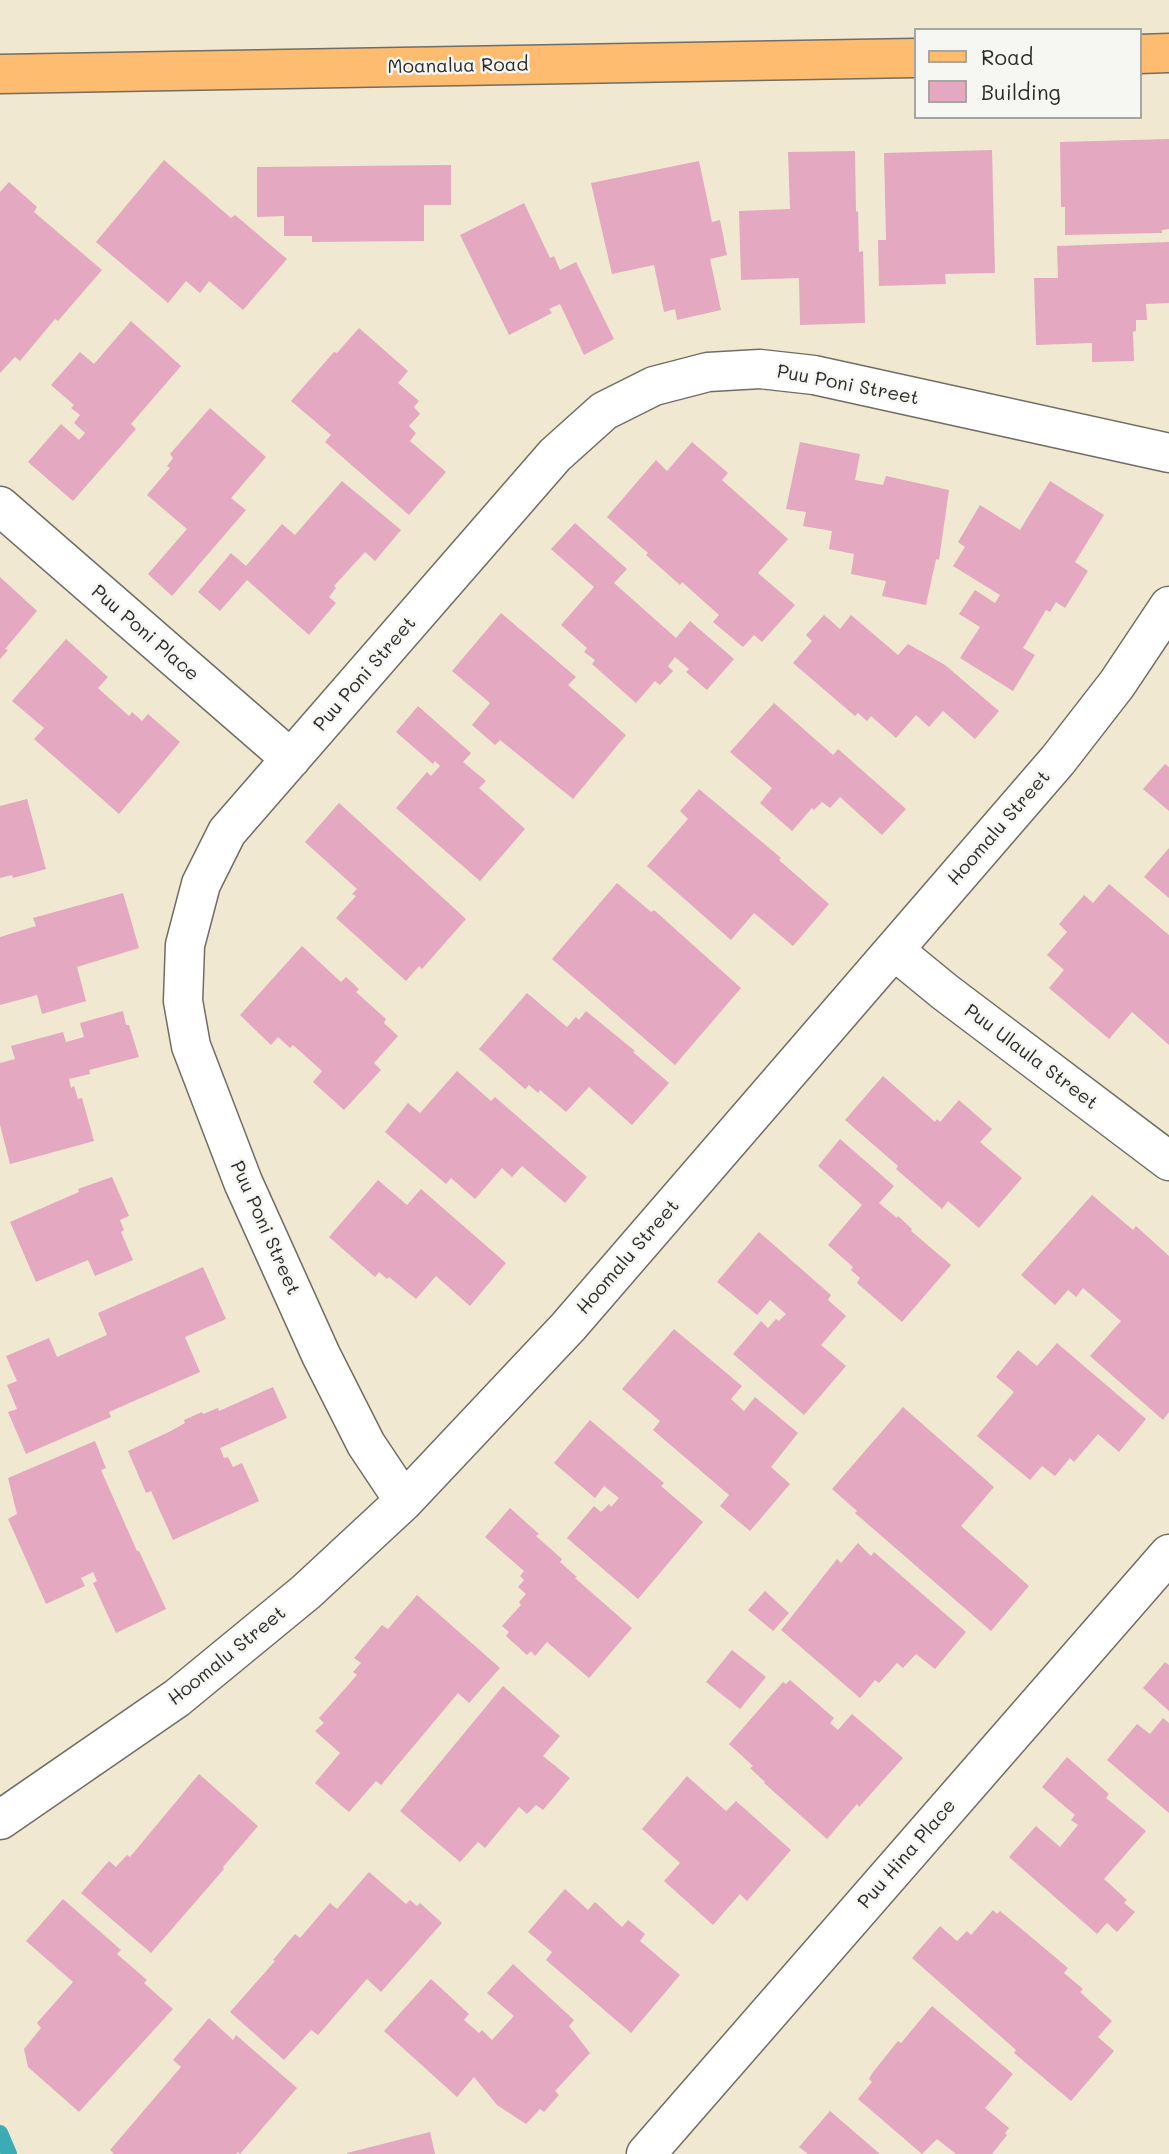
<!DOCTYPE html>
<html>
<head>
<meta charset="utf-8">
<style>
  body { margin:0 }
  #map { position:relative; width:1169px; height:2154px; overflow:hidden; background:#f0e8d1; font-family:Mali,sans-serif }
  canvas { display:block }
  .legend { position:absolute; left:914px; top:28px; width:228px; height:91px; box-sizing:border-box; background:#f6f6f2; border:2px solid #a5a5a2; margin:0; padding:9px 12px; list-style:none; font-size:21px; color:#2b2b2b }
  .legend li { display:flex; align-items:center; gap:14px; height:35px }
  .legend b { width:35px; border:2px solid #a5a5a2 }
</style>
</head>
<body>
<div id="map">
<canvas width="1169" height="2154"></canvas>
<ul class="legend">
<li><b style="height:9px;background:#febc70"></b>Road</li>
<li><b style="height:19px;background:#e4a8c1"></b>Building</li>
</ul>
</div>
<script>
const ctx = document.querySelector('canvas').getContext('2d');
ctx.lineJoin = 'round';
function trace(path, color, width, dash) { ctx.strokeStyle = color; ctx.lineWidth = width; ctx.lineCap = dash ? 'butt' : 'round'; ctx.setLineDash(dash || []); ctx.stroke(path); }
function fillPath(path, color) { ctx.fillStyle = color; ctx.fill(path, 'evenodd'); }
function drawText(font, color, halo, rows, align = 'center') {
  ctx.font = font + ' Mali,sans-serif'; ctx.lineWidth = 5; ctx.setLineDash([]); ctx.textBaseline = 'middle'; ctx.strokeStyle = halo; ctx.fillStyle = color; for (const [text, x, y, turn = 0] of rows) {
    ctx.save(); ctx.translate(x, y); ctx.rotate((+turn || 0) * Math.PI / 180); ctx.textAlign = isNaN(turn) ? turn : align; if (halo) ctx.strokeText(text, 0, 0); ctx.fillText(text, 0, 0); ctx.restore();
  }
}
trace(new Path2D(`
  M 0,2133 L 9,2154`), '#3bacb4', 16);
fillPath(new Path2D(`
  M 1169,139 L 1169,229 L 1162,230 L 1162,233 L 1065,235 L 1065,207 L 1061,207 L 1060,142 Z
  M 992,150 L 995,273 L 945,274 L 946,284 L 879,286 L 878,240 L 886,240 L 884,153 Z
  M 855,151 L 856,212 L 858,211 L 859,252 L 863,251 L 865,323 L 800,325 L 799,278 L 741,280 L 739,211 L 790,209 L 788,152 Z
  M 164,160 L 231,218 L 235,215 L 287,259 L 243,310 L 209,281 L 200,293 L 186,281 L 168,303 L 96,242 Z
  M 699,161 L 712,222 L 720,220 L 727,255 L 710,259 L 721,310 L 677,320 L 675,309 L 664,312 L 654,265 L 612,274 L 591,183 Z
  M 451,165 L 451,205 L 424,205 L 424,241 L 312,242 L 312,236 L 284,236 L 284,216 L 257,217 L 257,167 Z
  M 9,182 L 37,207 L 34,212 L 102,270 L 58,321 L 55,319 L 20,361 L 15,357 L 0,373 L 0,192 Z
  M 524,203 L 550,258 L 554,256 L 560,270 L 576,262 L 614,339 L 584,355 L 560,304 L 549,309 L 552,313 L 509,335 L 460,235 Z
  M 1169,242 L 1169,303 L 1146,304 L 1147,320 L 1136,320 L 1136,331 L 1133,332 L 1134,361 L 1092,362 L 1092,343 L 1036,345 L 1034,278 L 1058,278 L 1057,246 Z
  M 131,321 L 181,366 L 131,424 L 136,429 L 73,501 L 28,462 L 61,424 L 79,440 L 85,433 L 74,423 L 80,415 L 71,408 L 74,405 L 51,385 L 80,352 L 94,364 Z
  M 359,328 L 408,371 L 398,383 L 419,401 L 414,407 L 420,414 L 409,426 L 416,433 L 410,441 L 446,472 L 409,515 L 325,442 L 331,435 L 291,401 L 334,352 L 337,353 Z
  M 210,408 L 266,457 L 231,498 L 246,510 L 172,596 L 148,574 L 187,529 L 147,495 L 170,468 L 167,466 L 173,458 L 170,454 Z
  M 692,442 L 728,473 L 722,480 L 788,539 L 758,573 L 795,605 L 762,642 L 754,635 L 743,647 L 713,622 L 719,615 L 682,582 L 680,585 L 646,555 L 648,553 L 607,517 L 656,460 L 667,471 Z
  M 800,442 L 860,454 L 855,480 L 883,485 L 886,476 L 949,490 L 939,560 L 936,559 L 926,605 L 882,596 L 886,581 L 851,574 L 854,554 L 829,549 L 832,531 L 803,526 L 806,512 L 786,509 Z
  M 342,481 L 401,530 L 375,561 L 365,552 L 334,586 L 336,588 L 329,597 L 336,603 L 309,635 L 247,580 L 220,611 L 198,592 L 231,553 L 246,566 L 282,524 L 295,535 Z
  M 1050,481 L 1104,515 L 1075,562 L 1088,571 L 1065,608 L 1056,602 L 1050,612 L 1046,610 L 1023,648 L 1035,655 L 1013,691 L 960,658 L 980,627 L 959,614 L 975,590 L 995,603 L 1000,595 L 953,566 L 965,547 L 958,542 L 980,505 L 1020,530 Z
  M 575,523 L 627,569 L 614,583 L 676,638 L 690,621 L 734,659 L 707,690 L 686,672 L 689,669 L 675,657 L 668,666 L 673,671 L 660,685 L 655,681 L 636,703 L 592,664 L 595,660 L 584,652 L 587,648 L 561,625 L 594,587 L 551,549 Z
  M 0,577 L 37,611 L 5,649 L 8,650 L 0,659 Z
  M 501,613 L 576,677 L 568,685 L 626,735 L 573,799 L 500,740 L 495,745 L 472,725 L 490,703 L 452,671 Z
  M 824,615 L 840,629 L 851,615 L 898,655 L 908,644 L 945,665 L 999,711 L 975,739 L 943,711 L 929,727 L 916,715 L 896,738 L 871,716 L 867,721 L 858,713 L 855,716 L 793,663 L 812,641 L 806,635 Z
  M 66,639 L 108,677 L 98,688 L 129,716 L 132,712 L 142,721 L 148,714 L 180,742 L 119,814 L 34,739 L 44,728 L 12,701 Z
  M 774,703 L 833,755 L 838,749 L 906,809 L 882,835 L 840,797 L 830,808 L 822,802 L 814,810 L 812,808 L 792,831 L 760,803 L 772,788 L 730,752 Z
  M 418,706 L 471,753 L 463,762 L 486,781 L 479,788 L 525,829 L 480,881 L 396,808 L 427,772 L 431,776 L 440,766 L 435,761 L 433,764 L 396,732 Z
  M 1165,764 L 1169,767 L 1169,811 L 1143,789 Z
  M 699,789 L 781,858 L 779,860 L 829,904 L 793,946 L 754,913 L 731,940 L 647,866 L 688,819 L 680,811 Z
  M 27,799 L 46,869 L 13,878 L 12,875 L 0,878 L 0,806 Z
  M 339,803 L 466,919 L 422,969 L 419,966 L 406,981 L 336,918 L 356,896 L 352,894 L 357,889 L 305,842 Z
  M 1169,848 L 1169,898 L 1144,877 Z
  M 617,883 L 651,912 L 654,910 L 741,988 L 675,1065 L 552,959 Z
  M 1109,884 L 1169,935 L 1169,1045 L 1132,1012 L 1109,1039 L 1049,988 L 1064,970 L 1047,955 L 1067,932 L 1059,924 L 1084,895 L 1093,903 Z
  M 123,893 L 139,948 L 77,967 L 86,1001 L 42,1014 L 37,995 L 0,1005 L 0,937 L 36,926 L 33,918 Z
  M 302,946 L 341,982 L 346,977 L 359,989 L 356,992 L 386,1019 L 384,1023 L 398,1036 L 374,1063 L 381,1070 L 344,1110 L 313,1082 L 322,1071 L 293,1045 L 290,1048 L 278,1037 L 271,1045 L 240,1015 Z
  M 527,993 L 567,1027 L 576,1017 L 579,1020 L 586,1011 L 635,1051 L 633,1052 L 669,1083 L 632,1125 L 589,1087 L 566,1112 L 540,1090 L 538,1093 L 529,1085 L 525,1089 L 479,1049 Z
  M 123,1011 L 126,1025 L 129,1025 L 139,1057 L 89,1070 L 90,1074 L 69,1079 L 71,1088 L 74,1086 L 78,1099 L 82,1098 L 94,1141 L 10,1164 L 0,1125 L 0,1063 L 15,1059 L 11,1046 L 63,1032 L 66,1042 L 84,1037 L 80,1023 Z
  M 457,1071 L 491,1101 L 495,1097 L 587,1177 L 565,1203 L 522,1166 L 512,1177 L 502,1168 L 475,1199 L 451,1178 L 446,1184 L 385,1132 L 408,1103 L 420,1113 Z
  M 883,1076 L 935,1122 L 937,1119 L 940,1122 L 959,1100 L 992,1129 L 980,1142 L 1022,1178 L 979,1228 L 948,1201 L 942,1209 L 896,1169 L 898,1166 L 845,1120 Z
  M 840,1139 L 894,1186 L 879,1203 L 897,1218 L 898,1216 L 912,1229 L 911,1231 L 951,1265 L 902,1322 L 857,1283 L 860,1278 L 851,1270 L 853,1267 L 828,1245 L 862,1205 L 818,1166 Z
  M 112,1177 L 129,1216 L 120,1220 L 124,1230 L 121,1232 L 133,1260 L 95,1276 L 88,1260 L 36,1282 L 10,1222 L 79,1192 L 78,1189 Z
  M 378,1180 L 407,1205 L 421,1189 L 506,1263 L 470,1306 L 436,1276 L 416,1299 L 389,1277 L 387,1279 L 379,1272 L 375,1277 L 329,1237 Z
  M 1092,1195 L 1133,1230 L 1136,1226 L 1169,1256 L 1169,1412 L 1163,1420 L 1090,1356 L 1121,1321 L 1083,1288 L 1076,1297 L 1068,1290 L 1055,1305 L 1021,1275 Z
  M 759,1232 L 831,1295 L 828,1300 L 846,1316 L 821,1345 L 846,1366 L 804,1415 L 733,1354 L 761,1321 L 768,1328 L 776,1319 L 779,1321 L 786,1314 L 770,1300 L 757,1315 L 717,1282 Z
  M 203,1267 L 226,1319 L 185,1337 L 200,1372 L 109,1412 L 111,1417 L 26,1454 L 8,1412 L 17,1409 L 7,1385 L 17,1381 L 6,1356 L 49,1338 L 57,1357 L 107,1335 L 98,1313 Z
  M 674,1329 L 742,1386 L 731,1399 L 744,1411 L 755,1397 L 798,1433 L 771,1467 L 790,1484 L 750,1531 L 720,1506 L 729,1495 L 653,1430 L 660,1421 L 622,1389 Z
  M 1057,1343 L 1146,1419 L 1119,1452 L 1098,1434 L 1074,1462 L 1070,1458 L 1055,1476 L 1042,1466 L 1030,1480 L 977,1436 L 1014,1392 L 996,1377 L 1018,1350 L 1037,1366 Z
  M 273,1387 L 287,1418 L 220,1448 L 224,1458 L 228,1457 L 233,1467 L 242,1463 L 259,1501 L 173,1540 L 151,1491 L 146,1493 L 128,1451 L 169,1432 L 185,1423 L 184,1420 L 202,1412 L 203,1414 L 218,1408 L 219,1411 Z
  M 903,1407 L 994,1487 L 961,1526 L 1029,1586 L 991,1631 L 855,1513 L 857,1511 L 832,1489 Z
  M 590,1420 L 664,1483 L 661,1486 L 703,1522 L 638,1599 L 567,1538 L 594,1506 L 601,1512 L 609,1504 L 611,1507 L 619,1498 L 604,1486 L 595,1498 L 554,1463 Z
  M 95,1441 L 106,1468 L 101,1470 L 137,1551 L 139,1551 L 166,1609 L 116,1633 L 93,1583 L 97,1581 L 93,1572 L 81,1578 L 85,1586 L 46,1604 L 8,1519 L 17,1514 L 8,1478 Z
  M 510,1508 L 539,1534 L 536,1536 L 562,1559 L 560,1562 L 577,1577 L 575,1578 L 632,1628 L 589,1678 L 547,1642 L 535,1656 L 531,1651 L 527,1655 L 506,1636 L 509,1632 L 502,1626 L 521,1605 L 519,1602 L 526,1594 L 518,1587 L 524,1580 L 520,1576 L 524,1571 L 485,1537 Z
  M 858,1543 L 871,1556 L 874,1552 L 966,1632 L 935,1669 L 916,1654 L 903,1668 L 897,1663 L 879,1683 L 875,1680 L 860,1698 L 781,1630 L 837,1559 L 841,1563 Z
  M 765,1591 L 789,1613 L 773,1631 L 748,1610 Z
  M 417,1595 L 500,1668 L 469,1703 L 458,1693 L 381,1785 L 376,1781 L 349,1812 L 315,1783 L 340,1753 L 315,1731 L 324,1723 L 319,1718 L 357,1675 L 353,1672 L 361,1663 L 354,1658 L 382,1625 L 388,1629 Z
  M 732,1650 L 766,1677 L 740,1709 L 706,1682 Z
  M 1165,1662 L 1169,1665 L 1169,1711 L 1143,1688 Z
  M 790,1680 L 834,1718 L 830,1723 L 838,1730 L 852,1714 L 903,1758 L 859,1807 L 857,1804 L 827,1839 L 764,1783 L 765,1782 L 750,1768 L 753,1766 L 729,1744 L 783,1682 L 786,1684 Z
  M 503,1686 L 560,1736 L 543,1756 L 570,1778 L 543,1810 L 536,1805 L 527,1814 L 519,1807 L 485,1848 L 478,1842 L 460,1862 L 400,1811 Z
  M 1163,1718 L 1169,1723 L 1169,1813 L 1107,1760 L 1137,1724 L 1150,1734 Z
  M 1067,1757 L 1109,1794 L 1106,1798 L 1146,1831 L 1104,1879 L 1127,1900 L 1124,1903 L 1135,1912 L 1117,1932 L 1107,1923 L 1097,1934 L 1009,1857 L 1036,1826 L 1060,1847 L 1078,1825 L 1071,1820 L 1075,1815 L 1042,1787 Z
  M 199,1774 L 258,1826 L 223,1867 L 224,1869 L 151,1953 L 81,1893 L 109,1861 L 116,1867 L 127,1855 L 130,1857 Z
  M 687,1776 L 726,1811 L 736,1801 L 791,1850 L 747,1901 L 740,1894 L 713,1925 L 664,1881 L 680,1863 L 642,1829 Z
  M 369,1872 L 406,1904 L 410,1900 L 417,1906 L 420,1903 L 442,1923 L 381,1992 L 367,1979 L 318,2035 L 311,2030 L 284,2060 L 230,2012 L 275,1961 L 273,1960 L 295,1934 L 300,1938 L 330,1903 L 337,1909 Z
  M 565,1889 L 588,1910 L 595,1902 L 622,1927 L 628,1920 L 645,1934 L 640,1941 L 680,1975 L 631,2033 L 546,1960 L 552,1952 L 528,1932 Z
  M 63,1899 L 121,1950 L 117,1954 L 147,1980 L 144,1983 L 173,2009 L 79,2112 L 28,2067 L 24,2049 L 41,2028 L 37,2023 L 73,1982 L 26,1941 Z
  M 993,1910 L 997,1914 L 1000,1911 L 1068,1968 L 1064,1973 L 1083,1989 L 1080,1992 L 1112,2021 L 1098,2037 L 1114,2051 L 1071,2101 L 1014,2053 L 1016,2050 L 912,1958 L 940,1926 L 957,1941 L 967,1931 L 971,1935 Z
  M 513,1964 L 574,2020 L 569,2026 L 590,2053 L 555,2091 L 559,2095 L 544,2112 L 540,2109 L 526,2124 L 497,2105 L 474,2077 L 457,2097 L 384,2031 L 431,1979 L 469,2014 L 464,2020 L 479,2033 L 482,2030 L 492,2040 L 514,2016 L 487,1993 Z
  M 932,2006 L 1013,2074 L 985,2108 L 1009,2128 L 1005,2133 L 1007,2135 L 992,2154 L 956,2154 L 937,2139 L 922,2154 L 858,2099 L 872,2082 L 869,2079 L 873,2072 L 898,2041 L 901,2043 Z
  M 209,2018 L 233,2040 L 236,2035 L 297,2088 L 240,2154 L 238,2152 L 236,2154 L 114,2154 L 110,2150 L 181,2067 L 173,2060 Z
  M 830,2111 L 880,2154 L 808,2154 L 799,2147 Z
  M 430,2132 L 435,2154 L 347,2154 L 347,2153 Z`), '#e4a8c1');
const minor = new Path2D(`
  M 0,506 L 291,759
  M 895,951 L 945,992 L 1169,1161
  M 404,1501 L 366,1444 L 321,1355 L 243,1182 L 191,1046 L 183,1001 L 185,945 L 201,884 L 227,832 L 555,455 L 604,411 L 654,386 L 708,372 L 760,369 L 814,375 L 1169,453
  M 0,1820 L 177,1698 L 306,1592 L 404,1501 L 568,1327 L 1058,760 L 1117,684 L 1169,606
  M 646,2154 L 1169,1554`);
const major = new Path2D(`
  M 1139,54 L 1169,53
  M 0,74 L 915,58`);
trace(minor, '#706d65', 41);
trace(major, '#706d65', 41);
trace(minor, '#fff', 38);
trace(major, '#febc70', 38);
drawText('19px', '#2b2b2b', '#f6f6f2', [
  ["Moanalua Road",458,66,-1],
  ["Puu Poni Street",848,385,11],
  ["Puu Poni Place",145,633,41],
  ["Puu Poni Street",365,674,-49],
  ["Hoomalu Street",999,828,-49],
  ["Puu Ulaula Street",1031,1057,37],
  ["Puu Poni Street",265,1228,66],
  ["Hoomalu Street",628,1257,-49],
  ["Hoomalu Street",227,1656,-39],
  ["Puu Hina Place",907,1854,-49]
]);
</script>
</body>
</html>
